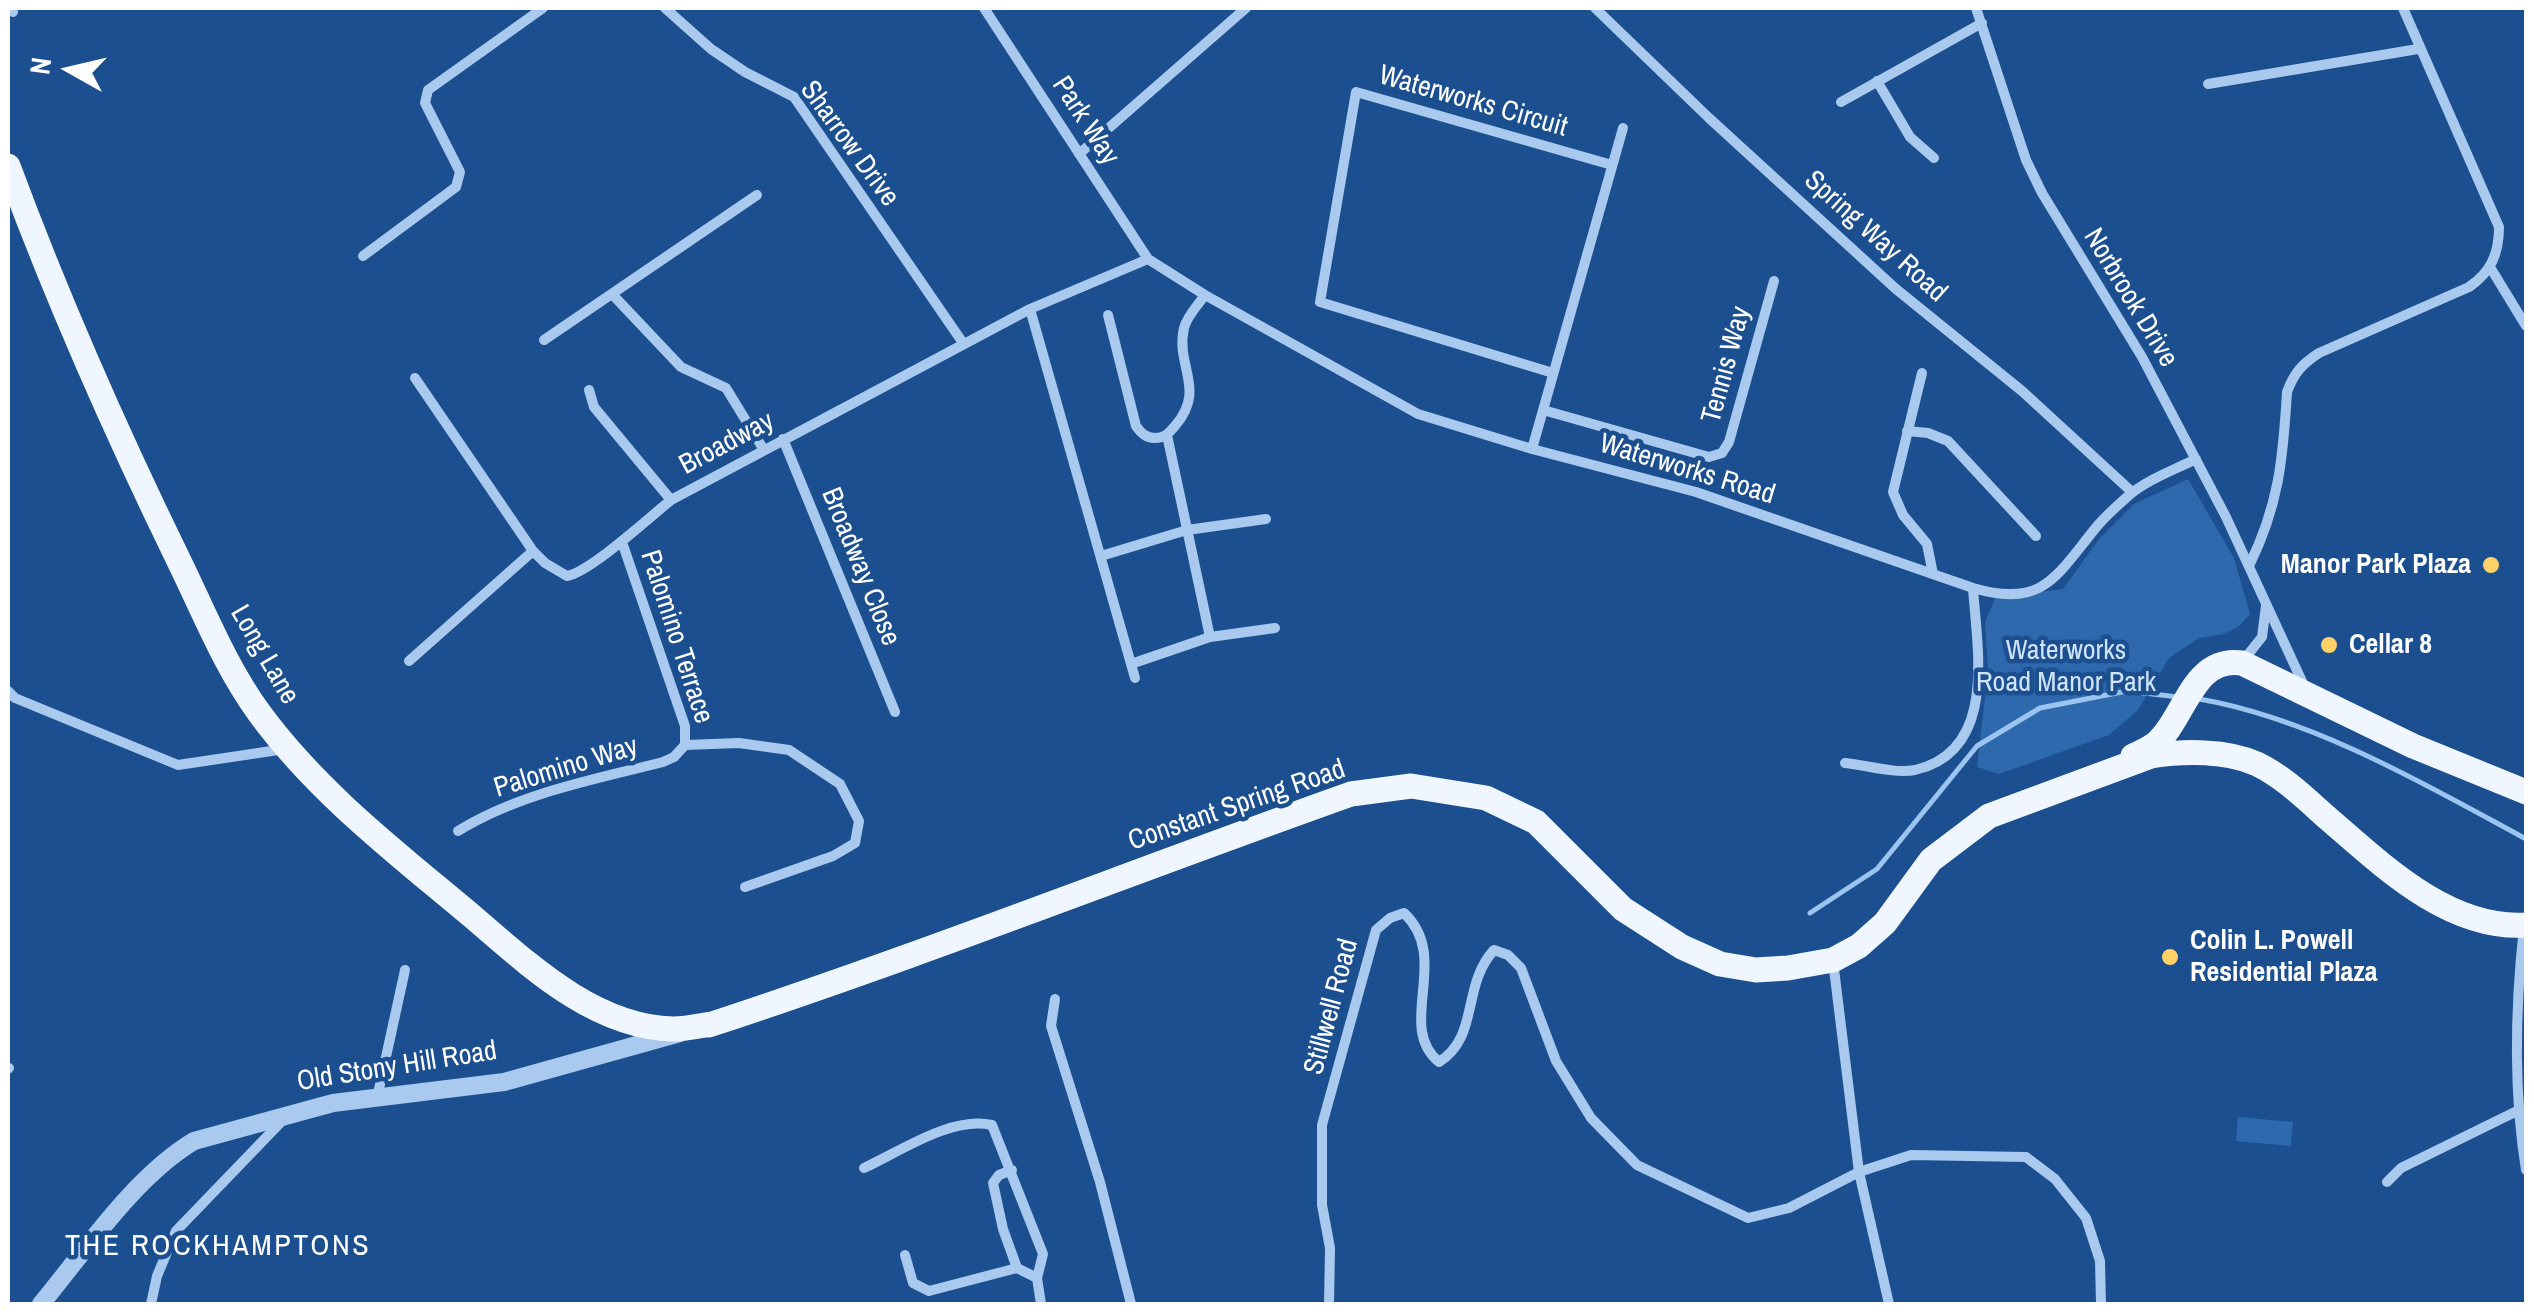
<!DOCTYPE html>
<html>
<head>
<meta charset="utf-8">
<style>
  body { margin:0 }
  #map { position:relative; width:2534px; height:1312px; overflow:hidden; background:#1b4f8f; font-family:"Archivo Narrow",sans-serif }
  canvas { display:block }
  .frame { position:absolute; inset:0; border:10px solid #fff; pointer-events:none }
  .north { position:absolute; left:20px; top:20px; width:100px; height:100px; -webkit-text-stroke:8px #1b4f8f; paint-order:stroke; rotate:278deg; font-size:28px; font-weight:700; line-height:40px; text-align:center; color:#fff }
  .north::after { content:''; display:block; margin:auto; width:35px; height:45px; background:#fff; clip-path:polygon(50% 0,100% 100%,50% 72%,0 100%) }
</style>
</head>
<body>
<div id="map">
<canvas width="2534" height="1312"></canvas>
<div class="frame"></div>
<div class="north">N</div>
</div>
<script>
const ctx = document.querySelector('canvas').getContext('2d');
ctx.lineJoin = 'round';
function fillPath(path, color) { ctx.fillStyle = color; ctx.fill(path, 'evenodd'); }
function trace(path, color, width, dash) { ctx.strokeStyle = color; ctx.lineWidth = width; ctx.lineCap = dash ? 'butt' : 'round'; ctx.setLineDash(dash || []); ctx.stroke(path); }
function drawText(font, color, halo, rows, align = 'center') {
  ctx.font = font + ' "Archivo Narrow",sans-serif'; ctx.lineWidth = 9; ctx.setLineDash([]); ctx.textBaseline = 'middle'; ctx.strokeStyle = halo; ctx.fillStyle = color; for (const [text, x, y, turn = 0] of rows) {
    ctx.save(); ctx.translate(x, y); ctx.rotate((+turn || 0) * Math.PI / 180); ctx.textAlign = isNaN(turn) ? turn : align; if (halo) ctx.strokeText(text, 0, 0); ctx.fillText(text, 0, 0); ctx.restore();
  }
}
fillPath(new Path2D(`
  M 2188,479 L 2234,558 L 2250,614 L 2239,626 L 2224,634 L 2199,638 L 2169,658 L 2138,710 L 2109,735 L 1999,774 L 1977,767 L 1988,670 L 1985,622 L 1996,597 L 2063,589 L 2099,539 L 2134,504 Z
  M 2238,1117 L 2293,1122 L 2291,1146 L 2236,1141 Z`), '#2e69ad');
trace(new Path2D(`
  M 2199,699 C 2311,718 2427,785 2526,839
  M 1810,913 L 1877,869 L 1977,746 L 2040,708 L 2127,691 L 2178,697`), '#9cc4f0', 5);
trace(new Path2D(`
  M 10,8 L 13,12
  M 665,8 L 711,49 L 745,72 L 794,97 L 963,343
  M 984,8 L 1148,259 L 1205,295 L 1418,414 L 1532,449 L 1696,492 L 1973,588 C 2042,608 2055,578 2094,530 C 2103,518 2116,507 2127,497 C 2146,480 2174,470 2196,459
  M 1595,8 L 1709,118 L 1896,289 L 2022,391 L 2132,492
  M 1976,8 L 2026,160 L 2042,193 L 2142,357 L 2226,517 L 2306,690
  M 1877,81 L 1910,137 L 1934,158
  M 2208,84 L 2418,49
  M 1841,102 L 1982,23
  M 1079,154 L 1246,8
  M 363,256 L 456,187 L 460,172 L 425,103 L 428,90 L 543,8
  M 2490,267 L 2526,326
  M 612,294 L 681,367 L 726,388 L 764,450
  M 1030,309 L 1135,678
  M 1108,315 L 1136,426 C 1141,433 1146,438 1155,438 C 1165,438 1169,433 1175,426 C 1207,389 1175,366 1184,328 C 1187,316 1198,305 1205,295
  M 544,340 L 757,195
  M 1553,373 L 1320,302 L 1356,92 L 1612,165
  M 1922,373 L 1893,492 L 1903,515 L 1927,544 L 1933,574
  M 415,378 L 533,551 L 545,563 L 567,576 C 590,572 650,517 671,500 L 1030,309 L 1148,259
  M 589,390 L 594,407 L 671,500
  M 1543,410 L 1709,457 L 1722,453 L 1729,442 L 1774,281
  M 1907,431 L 1928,433 L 1948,441 L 2036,536
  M 1167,435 L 1210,637
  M 783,439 L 895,712
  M 1532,449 L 1623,128
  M 622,542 L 685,726 L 685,745
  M 1101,556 L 1187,530 L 1266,519
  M 2249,566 C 2279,505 2283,459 2287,392 C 2294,373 2302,364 2319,353 L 2469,287 C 2491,272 2499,254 2499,227 L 2403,8
  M 409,661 L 533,551
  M 2242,662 L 2262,637 L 2266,606
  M 1131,664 L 1210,637 L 1275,628
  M 8,691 L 15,698 L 178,765 L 285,749
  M 685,745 L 739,743 L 789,750 L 840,784 L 859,821 L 855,843 L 833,856 L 745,887
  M 1845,763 C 1866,765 1895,774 1915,770 C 1998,751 1977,649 1973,588
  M 458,831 C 520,793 593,780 663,762 L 674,757 L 685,745
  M 2524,927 C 2515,1008 2513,1089 2526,1170
  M 1833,961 L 1859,1172 L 1889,1304
  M 1055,999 L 1051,1026 L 1100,1182 L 1131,1304
  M 8,1069 L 9,1068
  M 377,1098 L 405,970
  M 864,1168 C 901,1151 951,1116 992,1125 L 1043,1254 L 1037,1278 L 1041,1304
  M 1012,1170 L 999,1175 L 993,1183 L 1003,1229 L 1017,1268 L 1037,1278
  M 2387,1182 L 2401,1168 L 2517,1111
  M 905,1255 L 913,1283 L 929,1291 L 1017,1268
  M 151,1304 L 157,1276 L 176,1231 L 282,1121
  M 1329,1304 L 1330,1248 L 1322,1205 L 1322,1125 L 1376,930 L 1390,918 L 1404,913 C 1452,958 1395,1026 1439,1062 C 1480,1036 1461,986 1494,950 L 1508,955 L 1521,968 L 1556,1061 L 1591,1118 L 1637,1165 L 1748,1218 L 1789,1208 L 1859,1172 L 1911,1155 L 2026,1157 L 2055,1179 L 2086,1218 L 2100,1261 L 2101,1304`), '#a9c9ee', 10);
trace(new Path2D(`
  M 41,1304 C 85,1251 134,1177 194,1141 L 333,1103 L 504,1082 L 680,1033`), '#a9c9ee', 18);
trace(new Path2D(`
  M 8,166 C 58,301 116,432 179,561 C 204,612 226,668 260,714 C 318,793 398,854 473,917 C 529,965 594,1027 673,1029 C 685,1029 699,1026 711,1024
  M 2133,756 C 2140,753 2148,749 2154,745 C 2186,719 2191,656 2242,663 L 2413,746 L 2526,792
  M 709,1025 C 925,954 1137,870 1351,794 L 1411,786 L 1486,798 L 1536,822 L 1623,909 L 1682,947 L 1720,964 L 1756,970 L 1788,968 L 1833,960 L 1859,946 L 1885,923 L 1931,860 L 1989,816 L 2151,756 C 2183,751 2227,750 2257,764 C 2282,776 2303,796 2324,815 C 2380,863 2447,930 2526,925`), '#f0f6ff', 25);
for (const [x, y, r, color] of [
  [2491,565,10,"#ffd166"],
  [2329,645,10,"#ffd166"],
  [2170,957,10,"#ffd166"]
]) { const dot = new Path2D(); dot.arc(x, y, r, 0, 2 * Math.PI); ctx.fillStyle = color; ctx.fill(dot); trace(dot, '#1b4f8f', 4); }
drawText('28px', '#fff', '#1b4f8f', [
  ["Waterworks Circuit",1473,102,16],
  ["Park Way",1085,121,57],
  ["Sharrow Drive",849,144,54],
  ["Spring Way Road",1875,237,42],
  ["Norbrook Drive",2130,298,59],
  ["Tennis Way",1727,365,-75],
  ["Broadway",727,444,-28],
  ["Waterworks Road",1687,470,17],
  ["Broadway Close",860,567,68],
  ["Palomino Terrace",676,637,72],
  ["Long Lane",264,655,60],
  ["Palomino Way",566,768,-17],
  ["Constant Spring Road",1237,806,-19],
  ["Stillwell Road",1332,1007,-75],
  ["Old Stony Hill Road",397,1067,-9]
]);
drawText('bold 28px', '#fff', '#1b4f8f', [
  ["Manor Park Plaza",2471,565,"right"],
  ["Cellar 8",2349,645],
  ["Colin L. Powell",2190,941],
  ["Residential Plaza",2190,973]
], 'left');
drawText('28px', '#cfe3fa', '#1b4f8f', [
  ["Waterworks",2066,651],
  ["Road Manor Park",2066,683]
]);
ctx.letterSpacing = '2.5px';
drawText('30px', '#fff', '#1b4f8f', [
  ["THE ROCKHAMPTONS",218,1247]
]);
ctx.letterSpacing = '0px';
</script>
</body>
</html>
